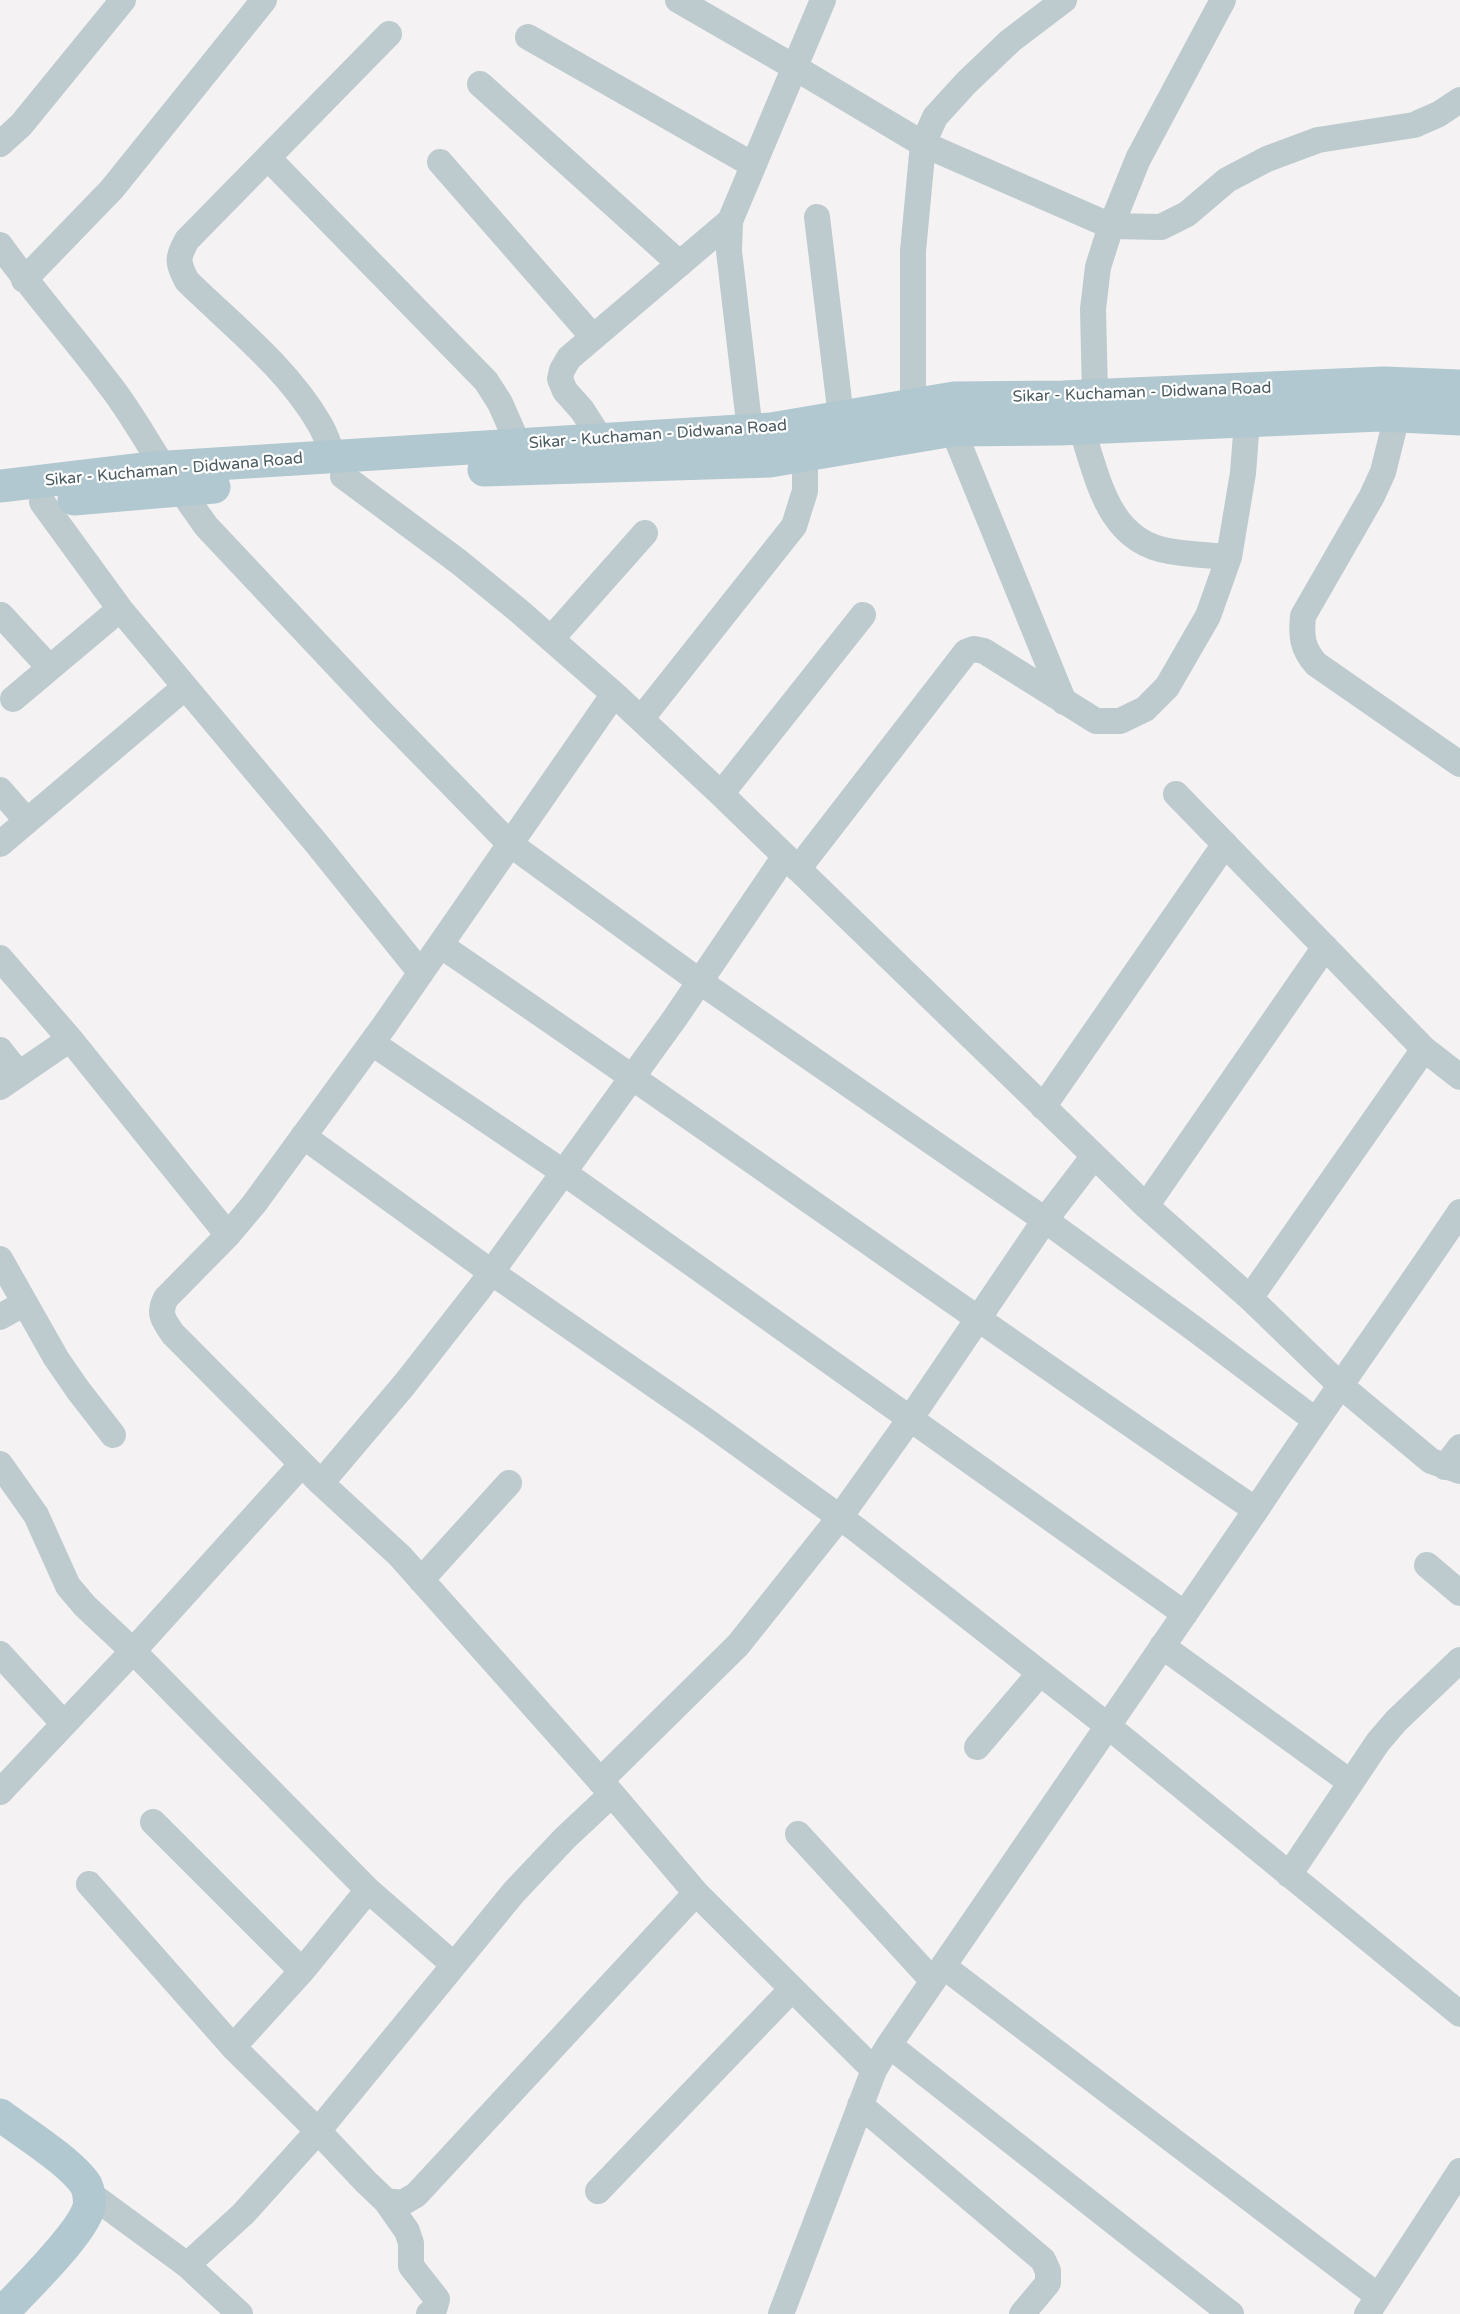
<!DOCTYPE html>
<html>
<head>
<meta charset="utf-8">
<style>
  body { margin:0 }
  canvas { display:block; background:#f4f2f3 }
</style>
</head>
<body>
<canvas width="1460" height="2314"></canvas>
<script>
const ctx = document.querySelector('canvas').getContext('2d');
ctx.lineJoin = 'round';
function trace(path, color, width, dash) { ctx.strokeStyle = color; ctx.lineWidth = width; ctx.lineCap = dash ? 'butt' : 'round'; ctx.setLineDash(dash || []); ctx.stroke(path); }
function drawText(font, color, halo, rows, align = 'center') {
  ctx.font = font + ' "Varela Round",sans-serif'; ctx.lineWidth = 4.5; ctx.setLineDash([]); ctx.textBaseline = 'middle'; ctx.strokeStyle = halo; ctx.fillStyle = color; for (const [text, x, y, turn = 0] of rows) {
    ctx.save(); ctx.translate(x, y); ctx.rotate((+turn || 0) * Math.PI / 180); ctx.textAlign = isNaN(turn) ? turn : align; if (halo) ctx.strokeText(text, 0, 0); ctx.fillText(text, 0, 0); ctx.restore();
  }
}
trace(new Path2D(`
  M 678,0 L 794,67 L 923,144 L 1111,226 L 1161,227 L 1187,214 L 1227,180 L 1267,159 L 1318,140 L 1414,125 L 1439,114 L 1460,100
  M 528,37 L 753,165
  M 480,84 L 680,264
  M 0,144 L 21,125 L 123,0
  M 268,158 L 486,381 L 500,403 L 519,446
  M 440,162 L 593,337
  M 817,217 L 841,417
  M 0,245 C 34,293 73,336 108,383 C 129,409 145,439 164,468
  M 24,280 L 112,189 L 264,0
  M 1095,395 L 1093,309 L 1098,267 L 1111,226 L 1138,159 L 1223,0
  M 913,405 L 913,251 L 923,144 L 935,117 L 966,83 L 1010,41 L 1064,0
  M 1397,416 L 1383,472 L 1372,496 L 1303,616 C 1301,636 1302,648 1316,664 L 1460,764
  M 1081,428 C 1098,477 1107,541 1169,551 C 1189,555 1209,555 1229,557
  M 953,430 L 1064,702
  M 750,431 L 729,251 L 730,221 L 823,0
  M 602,441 L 582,410 L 565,391 L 560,379 L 562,370 L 569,358 L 730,221
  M 334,457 C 329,446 326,434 319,423 C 287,368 232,325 187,281 C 177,262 177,258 187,240 L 389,34
  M 343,476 L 459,562 L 519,611 L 614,694 L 721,794 L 1146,1206 L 1250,1298 L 1341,1386 L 1431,1461 L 1460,1471
  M 180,489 L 206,526 L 381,712 L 510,844 L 699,981 L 1045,1220 L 1196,1330 L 1315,1420
  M 42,502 L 120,609 L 317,844 L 421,973
  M 1,615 L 50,668
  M 551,639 L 645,533
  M 614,694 L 384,1026 L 254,1204 L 228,1235 L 166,1298 C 158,1313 163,1320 173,1334 L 321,1483 L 400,1556 L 612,1794 L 696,1893 L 874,2070
  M 13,699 L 120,609
  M 641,719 L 794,526 L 805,491 L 805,455
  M 0,790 L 27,821
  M 721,794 L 863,615
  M 1176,794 L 1424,1049 L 1460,1077
  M 0,844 L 184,688
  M 798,869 L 966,652 L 974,649 L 984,651 L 1096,721 L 1120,721 L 1145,709 L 1167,687 L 1208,616 L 1229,557 L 1243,473 L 1247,421
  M 440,945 C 714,1131 982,1325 1256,1510
  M 0,958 L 70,1039 L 228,1235
  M 372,1043 L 563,1172 L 1185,1614
  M 0,1050 L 19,1074
  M 0,1087 L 70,1039
  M 1043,1107 L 1225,844
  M 303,1136 L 491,1272 L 705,1420 L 856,1529 L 1108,1726 L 1460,2014
  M 1146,1206 L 1325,947
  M 0,1259 L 56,1358 L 78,1390 L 113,1435
  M 1250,1298 L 1424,1049
  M 0,1317 L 25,1303
  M 0,1464 L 36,1515 L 68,1586 L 85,1606 L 133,1651 L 368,1890 L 454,1965
  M 1445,1467 L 1460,1447
  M 321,1483 L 404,1385 L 480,1288 L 675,1018 L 785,856
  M 1427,1565 L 1460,1593
  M 421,1580 L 509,1483
  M 1162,1646 L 1350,1782
  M 0,1654 L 64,1724
  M 977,1747 L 1040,1673
  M 600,1781 L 738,1645 L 840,1517 L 910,1419 L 1045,1220 L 1094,1156
  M 0,1792 L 133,1651 L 302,1464
  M 153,1822 L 302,1971
  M 798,1834 L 933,1981
  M 1289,1875 L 1378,1742 L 1396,1721 L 1460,1660
  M 89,1884 L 233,2047 L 318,2131 L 366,2182 L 386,2201 L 402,2203 L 416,2195 L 696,1893
  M 943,1966 L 1378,2296
  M 889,2045 L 1231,2314
  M 233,2047 L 302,1971 L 368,1890
  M 860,2105 L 1043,2260 L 1048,2271 L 1048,2283 L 1022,2314
  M 598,2191 L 792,1989
  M 89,2193 L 187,2265 L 240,2314
  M 386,2201 L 407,2231 L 411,2243 L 411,2266 L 437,2299 L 434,2310 L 429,2314
  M 187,2265 L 243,2214 L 318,2131 L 514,1892 L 565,1838 L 612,1794
  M 781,2314 L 874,2070 L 889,2045 L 1256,1510 C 1322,1409 1393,1312 1460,1212
  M 1367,2314 L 1460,2171`), '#bdcace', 26);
trace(new Path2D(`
  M 484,470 L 770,461 L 953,430 L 1060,429 L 1380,415 L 1460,419
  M 0,486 L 152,468 L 771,429 L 954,398 L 1063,397 L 1384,383 L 1460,386
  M 74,499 L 214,487
  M 0,2115 C 23,2132 71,2162 86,2185 C 89,2191 90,2201 89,2207 C 82,2234 22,2292 1,2314`), '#b2c8d0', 33);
drawText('16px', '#495a60', '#fff', [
  ["Sikar - Kuchaman - Didwana Road",1142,393,-2],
  ["Sikar - Kuchaman - Didwana Road",658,435,-4],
  ["Sikar - Kuchaman - Didwana Road",174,470,-5]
]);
</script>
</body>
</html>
